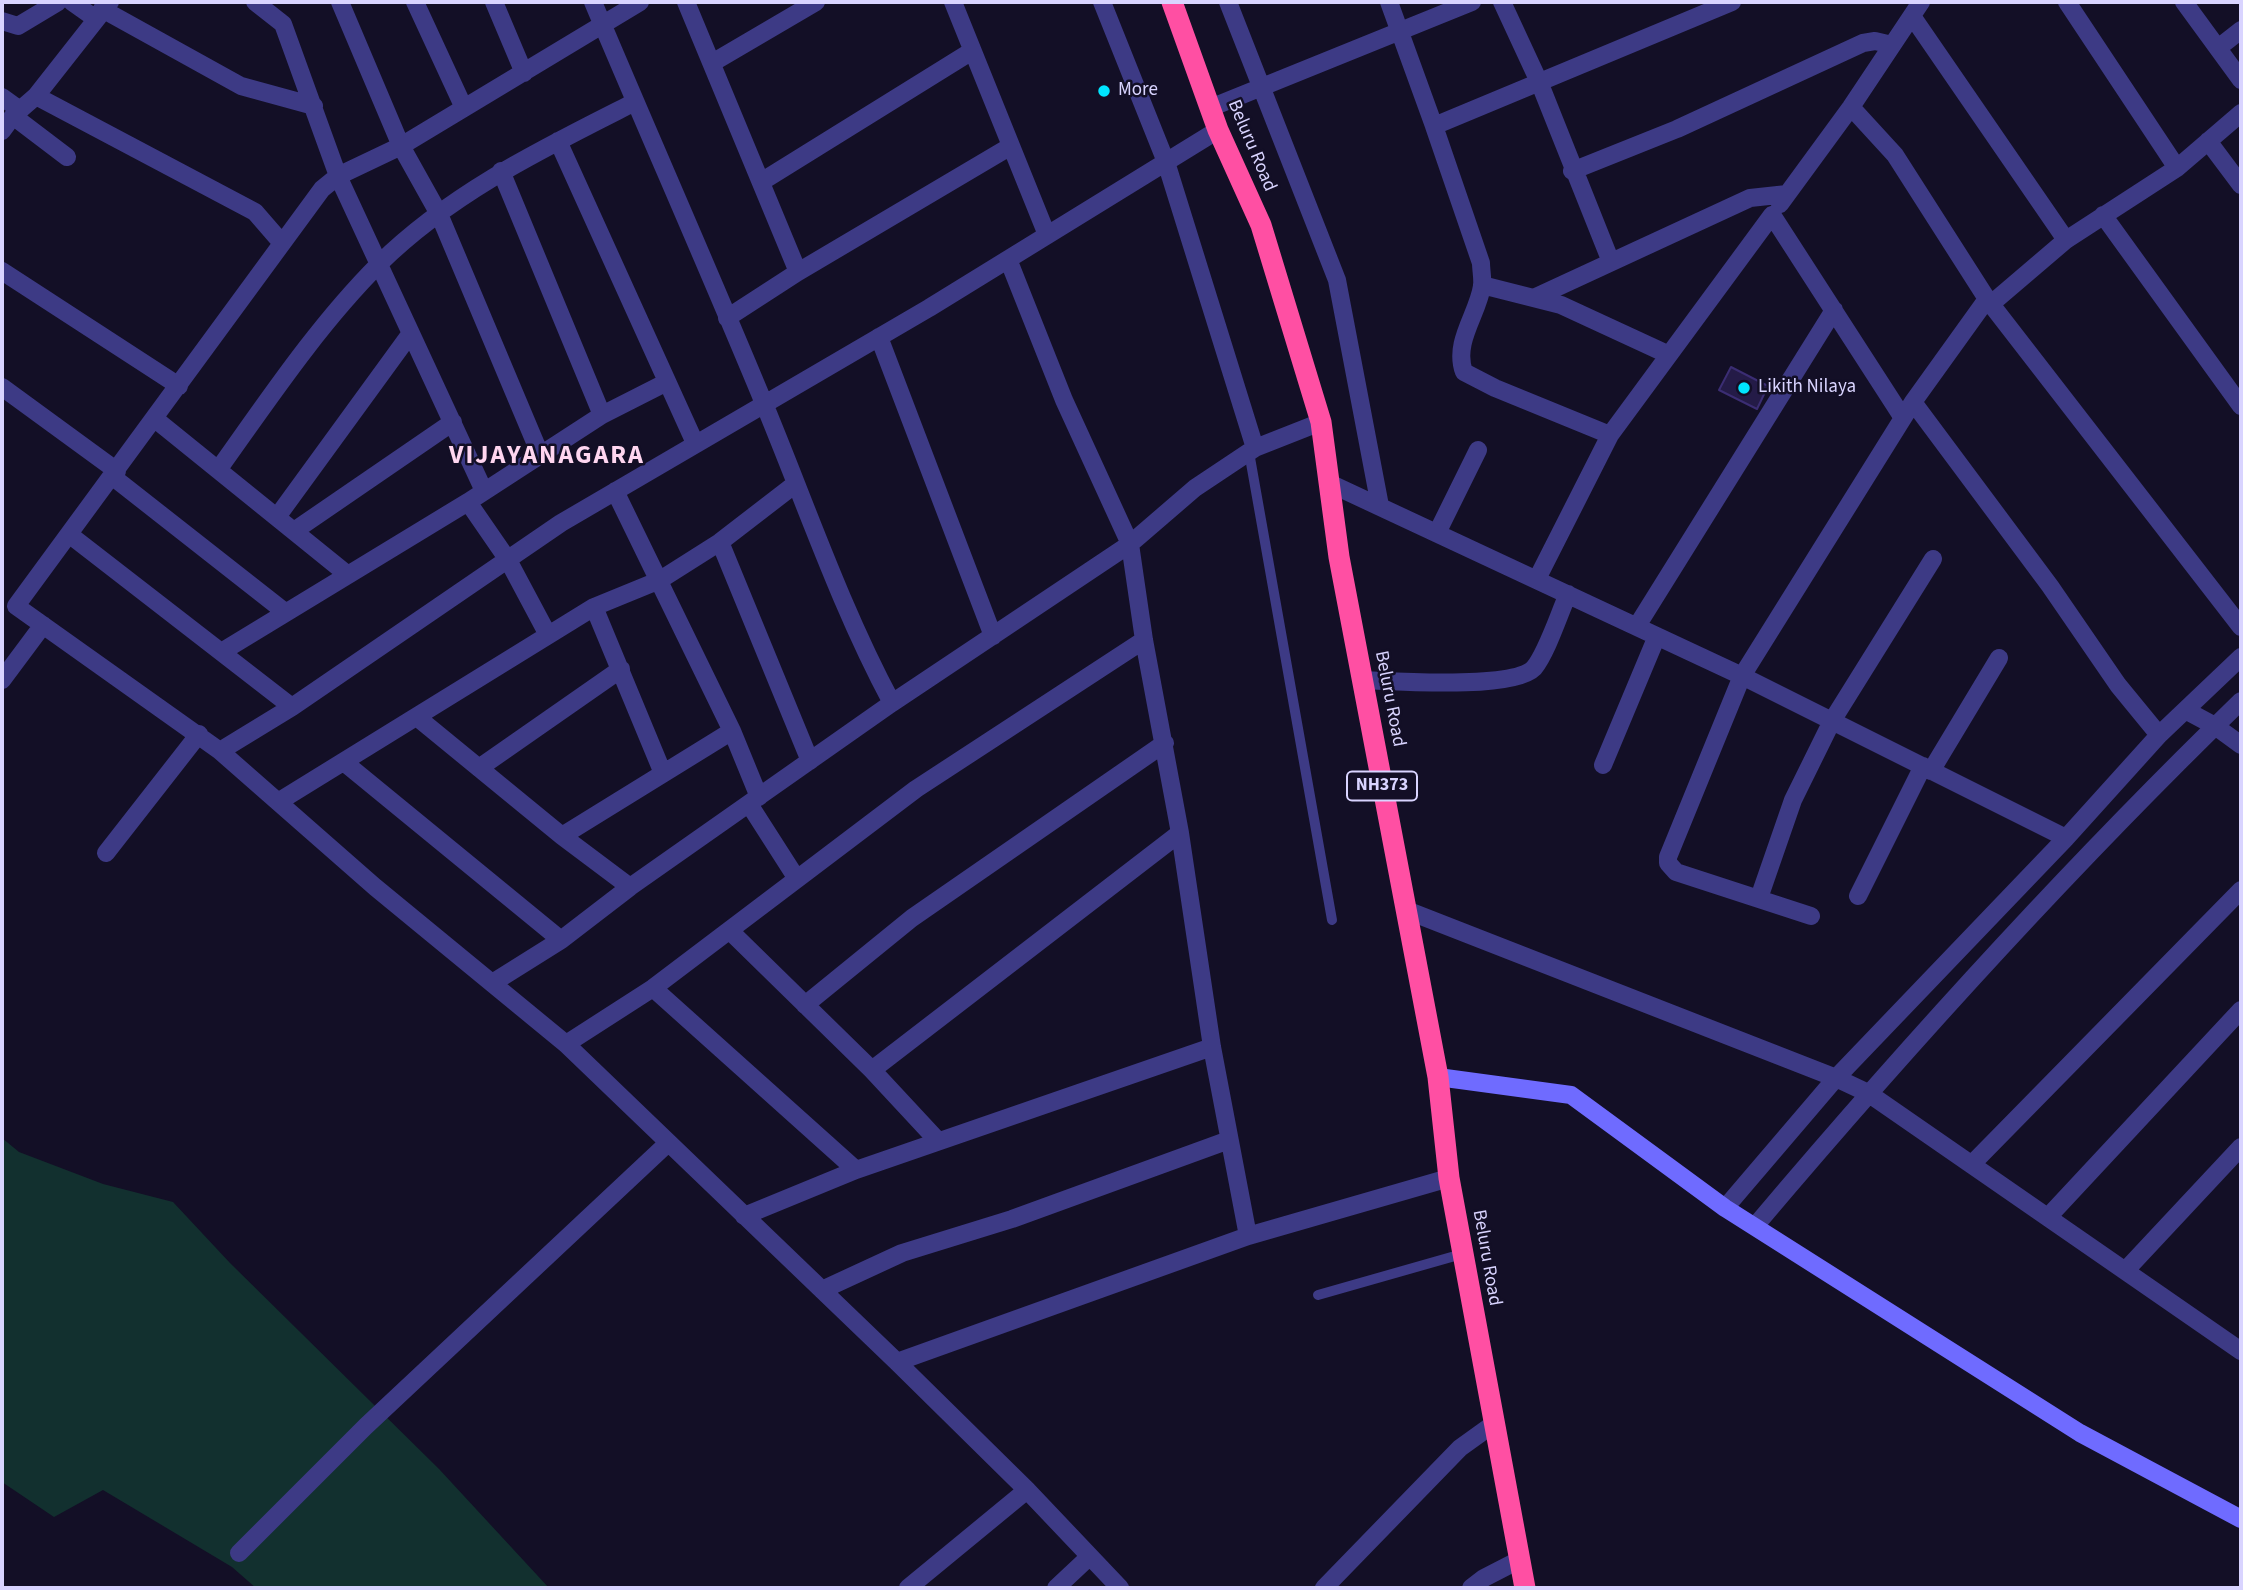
<!DOCTYPE html>
<html>
<head>
<meta charset="utf-8">
<style>
  body { margin:0 }
  #map { position:relative; width:2243px; height:1590px; overflow:hidden; background:#130f26; font-family:"Source Sans 3",sans-serif }
  canvas { display:block }
  .frame { position:absolute; inset:0; border:4px solid #d9d4ff; pointer-events:none }
</style>
</head>
<body>
<div id="map">
<canvas width="2243" height="1590"></canvas>
<div class="frame"></div>
</div>
<script>
const ctx = document.querySelector('canvas').getContext('2d');
ctx.lineJoin = 'round';
function fillPath(path, color) { ctx.fillStyle = color; ctx.fill(path, 'evenodd'); }
function trace(path, color, width, dash) { ctx.strokeStyle = color; ctx.lineWidth = width; ctx.lineCap = dash ? 'butt' : 'round'; ctx.setLineDash(dash || []); ctx.stroke(path); }
function drawText(font, color, halo, rows, align = 'center') {
  ctx.font = font + ' "Source Sans 3",sans-serif'; ctx.lineWidth = 5; ctx.setLineDash([]); ctx.textBaseline = 'middle'; ctx.strokeStyle = halo; ctx.fillStyle = color; for (const [text, x, y, turn = 0] of rows) {
    ctx.save(); ctx.translate(x, y); ctx.rotate((+turn || 0) * Math.PI / 180); ctx.textAlign = isNaN(turn) ? turn : align; if (halo) ctx.strokeText(text, 0, 0); ctx.fillText(text, 0, 0); ctx.restore();
  }
}
fillPath(new Path2D(`
  M 2,1138 L 19,1152 L 103,1184 L 173,1202 L 230,1263 L 439,1469 L 549,1588 L 256,1588 L 232,1567 L 103,1490 L 54,1517 L 2,1482 Z`), '#12302f');
const building = new Path2D(`
  M 1731,367 L 1768,386 L 1757,409 L 1719,390 Z`);
fillPath(building, '#241b47');
trace(building, '#3b2d73', 2);
trace(new Path2D(`
  M 1249,452 L 1332,920
  M 1318,1295 L 1462,1254`), '#3d3a85', 10);
trace(new Path2D(`
  M 72,2 L 96,19
  M 255,2 L 283,24 L 338,176 L 484,491
  M 340,2 L 401,146 L 439,214 L 540,454
  M 415,2 L 464,108
  M 494,2 L 524,73
  M 593,2 C 649,135 708,268 763,401 C 805,502 840,606 892,703
  M 640,2 L 401,146 L 338,176 L 322,189 L 16,606 L 220,751 L 375,887 L 566,1044 L 897,1362 L 1027,1490 L 1120,1588
  M 686,2 L 798,272
  M 953,2 L 1047,235
  M 1102,2 L 1166,162 L 1255,448
  M 1228,2 L 1337,280 L 1380,506
  M 1389,2 L 1434,126 L 1732,2
  M 1502,2 L 1540,84 L 1611,262
  M 2067,2 L 2177,168
  M 2184,2 L 2241,80
  M 102,9 L 241,86 L 314,106
  M 1912,16 L 2066,240
  M 2,21 L 18,26 L 58,2
  M 2218,48 L 2241,30
  M 712,63 L 816,2
  M 36,96 L 255,212 L 281,242
  M 2,97 L 20,110
  M 1851,107 L 1895,155 L 1987,299 L 2241,627
  M 1210,108 L 1472,2
  M 13,116 L 67,157
  M 1434,126 L 1481,263 C 1481,270 1483,279 1482,286 C 1478,314 1453,342 1464,372 L 1495,388 L 1610,435
  M 2,131 L 13,116 L 36,96 L 110,2
  M 558,141 L 695,443
  M 2208,141 L 2241,185
  M 501,171 L 602,415
  M 1572,171 L 1677,129 L 1863,43 L 1875,41 L 1892,45
  M 761,182 L 972,51
  M 1780,204 L 1851,107 L 1921,2
  M 2103,215 L 2241,406
  M 1008,259 L 1064,400 L 1130,544 L 1144,640 L 1180,833 L 1212,1047 L 1248,1236 L 1449,1178
  M 2,271 L 179,386
  M 1482,285 L 1561,305 L 1667,354
  M 1536,297 L 1750,198 L 1787,194
  M 1991,304 L 2066,240 L 2177,168 L 2241,113
  M 727,318 L 798,272 L 1011,146
  M 879,337 L 993,636
  M 2,387 L 117,471
  M 1913,402 L 2050,586 L 2118,685 L 2159,735
  M 155,419 L 348,575
  M 218,470 C 268,400 318,325 379,264 C 452,192 544,148 635,102
  M 113,477 L 285,612
  M 1329,483 L 1742,676 L 2066,838
  M 615,491 L 732,731 L 759,797
  M 468,502 L 508,560 L 548,635
  M 277,517 L 411,333
  M 294,531 L 453,422
  M 1437,533 L 1478,450
  M 70,535 L 292,707
  M 720,542 L 810,761
  M 1537,579 L 1610,435 L 1772,215 L 1903,418
  M 594,607 L 662,771
  M 1637,626 L 1834,310
  M 223,651 L 468,502 L 602,415 L 667,382
  M 2,680 L 43,625
  M 1362,680 C 1394,681 1513,690 1534,668 C 1547,652 1559,614 1568,594
  M 2187,711 L 2215,726 L 2241,745
  M 418,718 L 562,836 L 630,887
  M 220,751 L 292,707 L 561,523 L 929,308 L 1218,130
  M 345,763 L 561,940
  M 1603,765 L 1657,636
  M 479,768 L 621,669
  M 1931,771 L 1999,658
  M 278,802 L 594,607 L 660,580 L 720,542 L 794,485
  M 749,804 L 797,879
  M 562,836 L 732,731
  M 106,853 L 199,734
  M 1858,896 L 1923,766
  M 1759,898 L 1793,800 L 1832,721 L 1933,559
  M 1406,910 L 1836,1078 L 1868,1093 L 2241,1351
  M 1811,916 L 1676,872 L 1668,863 L 1668,857 L 1742,676 L 1913,402 L 1987,299
  M 730,931 L 872,1070 L 938,1141
  M 494,982 L 561,940 L 630,887 L 892,703 L 1130,544 L 1195,488 L 1255,448 L 1321,422
  M 653,988 L 856,1170 L 1212,1047
  M 805,1005 L 912,918 L 1165,743
  M 566,1044 L 653,988 L 916,789 L 1144,640
  M 872,1070 L 1180,833
  M 1972,1164 L 2241,890
  M 1725,1208 L 1836,1078 L 2066,838 L 2159,735 L 2241,657
  M 744,1216 L 856,1170
  M 2048,1217 L 2241,1010
  M 1756,1225 C 1910,1043 2070,867 2241,701
  M 2125,1271 L 2241,1147
  M 822,1290 L 902,1253 L 1012,1219 L 1229,1140
  M 897,1362 L 1248,1236
  M 239,1553 L 366,1426 L 668,1143
  M 908,1588 L 1027,1490
  M 1056,1588 L 1088,1558
  M 1324,1588 L 1460,1448 L 1492,1425
  M 1471,1588 L 1484,1578 L 1519,1560`), '#3d3a85', 18);
trace(new Path2D(`
  M 1438,1077 L 1571,1095 L 1725,1208 L 2080,1433 L 2241,1519`), '#6f6bff', 18);
trace(new Path2D(`
  M 1172,2 L 1218,130 L 1261,225 L 1321,422 L 1339,557 L 1438,1077 L 1449,1178 L 1525,1588`), '#ff4fa3', 21);
for (const [x, y, r, color] of [
  [1104,91,7,"#00e5ff"],
  [1744,388,7,"#00e5ff"]
]) { const dot = new Path2D(); dot.arc(x, y, r, 0, 2 * Math.PI); ctx.fillStyle = color; ctx.fill(dot); trace(dot, '#130f26', 2.5); }
for (const [x, y, w] of [
  [1382,786,70]
]) { const box = new Path2D(); box.roundRect(x - w / 2, y - 14.5, w, 29, 5); ctx.fillStyle = '#130f26'; ctx.fill(box); trace(box, '#d9d4ff', 2); }
drawText('bold 18px', '#d9d4ff', null, [
  ["NH373",1382,786]
]);
drawText('19px', '#d9d4ff', '#130f26', [
  ["More",1118,91],
  ["Likith Nilaya",1758,388]
], 'left');
drawText('19px', '#d9d4ff', '#130f26', [
  ["Beluru Road",1251,146,67],
  ["Beluru Road",1389,699,79],
  ["Beluru Road",1486,1258,80]
]);
ctx.letterSpacing = '2px';
drawText('bold 26px', '#ffd6f0', '#130f26', [
  ["VIJAYANAGARA",547,457]
]);
ctx.letterSpacing = '0px';
</script>
</body>
</html>
